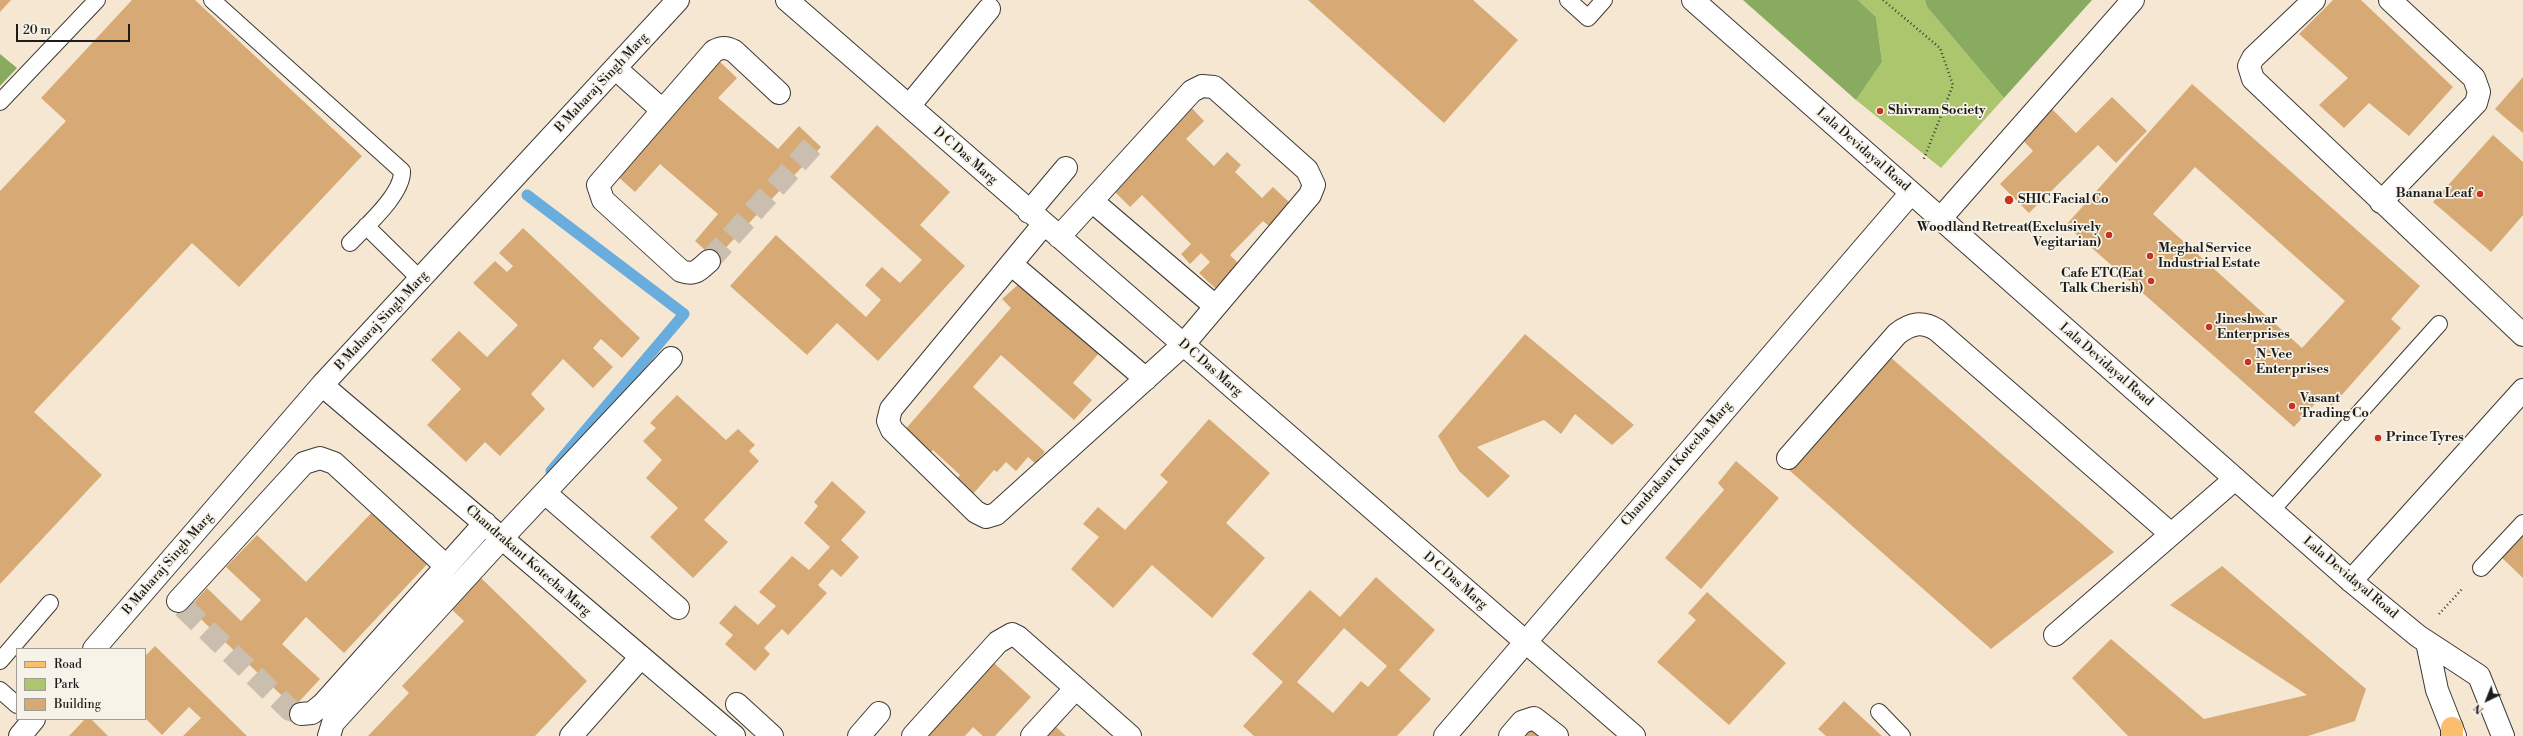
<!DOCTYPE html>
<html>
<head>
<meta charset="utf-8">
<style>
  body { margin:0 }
  #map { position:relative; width:2523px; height:736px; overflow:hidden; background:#f5e7d2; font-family:"Libre Bodoni",serif }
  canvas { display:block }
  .legend { position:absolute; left:16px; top:648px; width:130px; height:72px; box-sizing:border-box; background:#f7f3e8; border:1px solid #9f9d96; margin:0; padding:5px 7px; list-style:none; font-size:12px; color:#1c1c1c }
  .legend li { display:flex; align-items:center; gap:8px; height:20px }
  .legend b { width:20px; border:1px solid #9f9d96 }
  .north { position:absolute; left:2467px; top:680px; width:40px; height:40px; -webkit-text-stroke:3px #f7f3e8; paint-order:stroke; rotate:223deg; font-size:11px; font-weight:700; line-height:16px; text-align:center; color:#1c1c1c }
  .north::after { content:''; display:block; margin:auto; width:14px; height:18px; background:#1c1c1c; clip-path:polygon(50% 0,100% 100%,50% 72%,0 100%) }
  .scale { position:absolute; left:16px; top:24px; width:114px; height:18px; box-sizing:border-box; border:2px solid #1c1c1c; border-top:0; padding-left:5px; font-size:12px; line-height:14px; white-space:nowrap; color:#1c1c1c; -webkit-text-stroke:3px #f7f3e8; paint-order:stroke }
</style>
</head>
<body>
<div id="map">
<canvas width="2523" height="736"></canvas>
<ul class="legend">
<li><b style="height:5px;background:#fabe6e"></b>Road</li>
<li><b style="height:11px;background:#abc66c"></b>Park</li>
<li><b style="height:11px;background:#d7aa75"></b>Building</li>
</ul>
<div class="north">N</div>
<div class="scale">20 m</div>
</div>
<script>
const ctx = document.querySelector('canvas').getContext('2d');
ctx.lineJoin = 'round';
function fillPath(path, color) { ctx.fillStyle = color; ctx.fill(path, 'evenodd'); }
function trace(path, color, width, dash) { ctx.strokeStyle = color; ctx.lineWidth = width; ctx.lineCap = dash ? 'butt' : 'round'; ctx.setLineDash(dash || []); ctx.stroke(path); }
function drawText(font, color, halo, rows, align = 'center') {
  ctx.font = font + ' "Libre Bodoni",serif'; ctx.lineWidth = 3.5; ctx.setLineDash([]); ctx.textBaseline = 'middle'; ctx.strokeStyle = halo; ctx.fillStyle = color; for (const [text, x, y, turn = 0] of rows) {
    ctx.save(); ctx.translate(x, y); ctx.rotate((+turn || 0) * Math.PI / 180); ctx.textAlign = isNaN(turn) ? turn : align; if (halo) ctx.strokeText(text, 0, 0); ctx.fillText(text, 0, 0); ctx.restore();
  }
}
fillPath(new Path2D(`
  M 1858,0 L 1925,0 L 1927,7 L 2004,98 L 1941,168 L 1856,100 L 1882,62 L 1876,17 Z`), '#abc66c');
fillPath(new Path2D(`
  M 1743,0 L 1858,0 L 1876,17 L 1882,62 L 1856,100 Z
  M 1925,0 L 2092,0 L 2004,98 L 1927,7 Z
  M 0,54 L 17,68 L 0,86 Z`), '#88ab60');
trace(new Path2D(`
  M 527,195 L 684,314 L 551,471`), '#69adde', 11);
fillPath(new Path2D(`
  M 0,0 L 11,0 L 0,12 Z
  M 132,0 L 195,0 L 362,156 L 239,287 L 192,243 L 34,412 L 102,475 L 0,584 L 0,191 L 66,121 L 41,98 Z
  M 1308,0 L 1473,0 L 1518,40 L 1444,123 Z
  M 2333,0 L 2361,0 L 2453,87 L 2409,136 L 2369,103 L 2344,128 L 2319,105 L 2348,78 L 2299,34 Z
  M 717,59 L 737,78 L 718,98 L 778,149 L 799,126 L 821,147 L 715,259 L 695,241 L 718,214 L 660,164 L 635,192 L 616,175 Z
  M 2523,77 L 2523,133 L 2495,109 Z
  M 2192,84 L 2420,286 L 2391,319 L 2401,328 L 2332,406 L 2322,396 L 2294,427 L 2066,225 ZM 2195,167 L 2345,301 L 2302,348 L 2153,214 Z
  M 2112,97 L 2147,131 L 2116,163 L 2098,145 L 2029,213 L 2000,184 L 2033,151 L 2019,136 L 2049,106 L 2076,133 Z
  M 1189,105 L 1204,121 L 1186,139 L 1214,166 L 1227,152 L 1241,165 L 1235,172 L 1262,198 L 1273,187 L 1290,203 L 1269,226 L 1263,221 L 1230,255 L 1239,264 L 1216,289 L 1199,273 L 1210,262 L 1201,253 L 1190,264 L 1181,254 L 1191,244 L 1142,195 L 1130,207 L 1109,186 Z
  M 877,125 L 950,192 L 920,225 L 965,266 L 878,361 L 837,323 L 807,355 L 730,286 L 776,235 L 866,317 L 881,300 L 865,285 L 882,267 L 900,283 L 922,260 L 830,177 Z
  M 2493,135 L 2523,162 L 2523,215 L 2491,252 L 2433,202 Z
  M 523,228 L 640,338 L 622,358 L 601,339 L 593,348 L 613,367 L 593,388 L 563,359 L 531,394 L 545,409 L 500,456 L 485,442 L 466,462 L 427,425 L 461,389 L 431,360 L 459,331 L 487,357 L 518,325 L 473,283 L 495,261 L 507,272 L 513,266 L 499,253 Z
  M 1021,282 L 1100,352 L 1073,383 L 1092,400 L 1074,420 L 1001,355 L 973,387 L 1045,452 L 1035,463 L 1028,457 L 1016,471 L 1006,462 L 997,472 L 994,470 L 972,495 L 955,481 L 960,475 L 933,450 L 928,455 L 903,432 L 1011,308 L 1002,299 Z
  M 1525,334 L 1634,425 L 1612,445 L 1575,414 L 1561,434 L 1544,420 L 1477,447 L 1510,476 L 1488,498 L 1459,471 L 1438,436 Z
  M 1889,356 L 2114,552 L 1991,649 L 1789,470 Z
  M 677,395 L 726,440 L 738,429 L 755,445 L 749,451 L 759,461 L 704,520 L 728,542 L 693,578 L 650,537 L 678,508 L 646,478 L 662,460 L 643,441 L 656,428 L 650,423 Z
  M 1209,419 L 1270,473 L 1226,523 L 1265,558 L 1212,618 L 1152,565 L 1113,608 L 1071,569 L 1099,537 L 1083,524 L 1098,507 L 1125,530 L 1168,482 L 1160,475 Z
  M 1736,461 L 1779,498 L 1701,589 L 1665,558 L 1724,490 L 1718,483 Z
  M 832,481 L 866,512 L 841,540 L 859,557 L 841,577 L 832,569 L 818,585 L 827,593 L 788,635 L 782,629 L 764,648 L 770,654 L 755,671 L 725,644 L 733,635 L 719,623 L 735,605 L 758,625 L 776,606 L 759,592 L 792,556 L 809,570 L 830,547 L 804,523 L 818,506 L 814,502 Z
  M 376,508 L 431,560 L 344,653 L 306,617 L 282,644 L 320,679 L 294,707 L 189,608 L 207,588 L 241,621 L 261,600 L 226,567 L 257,535 L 306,582 Z
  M 2523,530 L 2523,578 L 2499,555 Z
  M 2222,566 L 2366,689 L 2355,721 L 2308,736 L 2128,736 L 2072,678 L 2111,639 L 2204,719 L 2307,695 L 2170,605 Z
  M 480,577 L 587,681 L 535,736 L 368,736 L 409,693 L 402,686 L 464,621 L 450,608 Z
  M 1376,577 L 1435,630 L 1399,670 L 1431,699 L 1397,736 L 1254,736 L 1243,726 L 1283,682 L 1252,654 L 1310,590 L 1340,617 ZM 1344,628 L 1387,666 L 1368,687 L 1361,681 L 1333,713 L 1297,682 Z
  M 1707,592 L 1786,663 L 1729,725 L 1657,662 L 1696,620 L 1688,613 Z
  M 155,646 L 247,736 L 183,736 L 201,718 L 189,707 L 162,735 L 145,718 L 145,656 Z
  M 994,663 L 1031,697 L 995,736 L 983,736 L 973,727 L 965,736 L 927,736 Z
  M 1844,701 L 1882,736 L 1826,736 L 1818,729 Z
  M 85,719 L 91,719 L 108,736 L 69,736 Z
  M 1534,722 L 1549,736 L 1527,736 L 1524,733 Z
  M 1055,726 L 1066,736 L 1046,736 Z`), '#d7aa75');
trace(new Path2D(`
  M 709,261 L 819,139
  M 183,607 L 290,710 L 301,714`), '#cabeae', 22, [22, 11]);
const service = new Path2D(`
  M 212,0 L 402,171 C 403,194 366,226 350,243
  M 1568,0 L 1588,18 L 1604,0
  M 0,102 L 97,0
  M 366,226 L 420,279
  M 2271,511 L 2439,324
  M 2481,568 L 2523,523
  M 0,661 L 50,603
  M 0,690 L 17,705
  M 1879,712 L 1902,736`);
const minor = new Path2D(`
  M 787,0 L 1634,736
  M 2314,0 L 2253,58 L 2249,66 L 2253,79 L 2523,335
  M 615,68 L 662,110
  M 909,106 L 989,9
  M 1092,201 L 1215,306
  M 2381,202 L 2476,103 L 2479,92 L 2474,78 L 2390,0
  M 1029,212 L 1066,168
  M 1940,219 L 2133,0
  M 1044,224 L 891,409 L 888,421 L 892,430 L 976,512 L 986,517 L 996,514 L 1183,345 L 1310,195 L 1314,185 L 1307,170 L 1214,87 L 1202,86 L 1192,91 L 1059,237
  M 709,261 C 699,270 695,276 681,271 L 603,200 L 598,185 L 714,51 C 722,47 726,47 734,51 L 779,93
  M 1011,264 L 1146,379
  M 322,385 L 734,736
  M 1788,458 L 1897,334 C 1911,323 1922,321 1937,330 L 2171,534
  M 545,493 L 678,608
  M 2351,581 L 2523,390
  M 178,601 L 304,463 L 320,458 L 334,463 L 446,566
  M 2055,635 L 2235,479
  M 94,649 L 322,385 L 678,0
  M 737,704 L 772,736
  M 301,714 L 312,713 L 323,704 L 485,523
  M 20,736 L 34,719
  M 329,736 L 333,723 L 502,538 L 671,358
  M 571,736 L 641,657
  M 859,736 L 879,713
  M 913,736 L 998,642 L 1012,634 L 1018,637 L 1130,736
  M 1032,736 L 1076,688
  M 1445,736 L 1911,193
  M 1510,736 L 1522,722 L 1534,718 L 1557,736`);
const tertiary = new Path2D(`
  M 1693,0 L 2351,581 L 2418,636 L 2479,676 L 2503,736
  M 2427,642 L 2437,690 L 2455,736`);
const primary = new Path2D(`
  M 2452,736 L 2452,728`);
trace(service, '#3d3a37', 18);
trace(minor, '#3d3a37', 24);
trace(tertiary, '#3d3a37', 24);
trace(primary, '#3d3a37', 24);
trace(new Path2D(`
  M 1883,0 L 1940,48 L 1953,85 L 1923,161
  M 2439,614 L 2463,588`), '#3d3a37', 2.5, [1, 3]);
trace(service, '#fff', 16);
trace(minor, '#fff', 22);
trace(tertiary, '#fff', 22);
trace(primary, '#fabe6e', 22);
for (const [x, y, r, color] of [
  [1880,111,4,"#c8321e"],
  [2480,194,4,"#c8321e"],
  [2009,200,5,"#c8321e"],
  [2109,235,4,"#c8321e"],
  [2150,256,4,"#c8321e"],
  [2151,281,4,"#c8321e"],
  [2209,327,4,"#c8321e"],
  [2248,362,4,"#c8321e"],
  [2292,406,4,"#c8321e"],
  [2378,438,4,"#c8321e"]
]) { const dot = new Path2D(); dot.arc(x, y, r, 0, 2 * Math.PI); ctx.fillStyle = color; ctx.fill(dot); trace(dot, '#f7f3e8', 1.5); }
drawText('13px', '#1c1c1c', '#f7f3e8', [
  ["B Maharaj Singh Marg",602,83,-47],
  ["Lala Devidayal Road",1863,150,41],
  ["D C Das Marg",965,156,41],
  ["B Maharaj Singh Marg",382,321,-47],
  ["Lala Devidayal Road",2106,365,41],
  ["D C Das Marg",1210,368,41],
  ["Chandrakant Kotecha Marg",1677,464,-49],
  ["Chandrakant Kotecha Marg",528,561,41],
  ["B Maharaj Singh Marg",168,564,-49],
  ["Lala Devidayal Road",2350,578,40],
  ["D C Das Marg",1455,581,41]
]);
drawText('bold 13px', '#1c1c1c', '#f7f3e8', [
  ["Shivram Society",1888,111],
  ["Banana Leaf",2472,194,"right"],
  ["SHIC Facial Co",2018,200],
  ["Woodland Retreat(Exclusively",2101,228,"right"],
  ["Vegitarian)",2101,243,"right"],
  ["Meghal Service",2158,249],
  ["Industrial Estate",2158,264],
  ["Cafe ETC(Eat",2143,274,"right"],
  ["Talk Cherish)",2143,289,"right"],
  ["Jineshwar",2217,320],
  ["Enterprises",2217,335],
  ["N-Vee",2256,355],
  ["Enterprises",2256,370],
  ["Vasant",2300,399],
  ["Trading Co",2300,414],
  ["Prince Tyres",2386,438]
], 'left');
</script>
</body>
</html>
